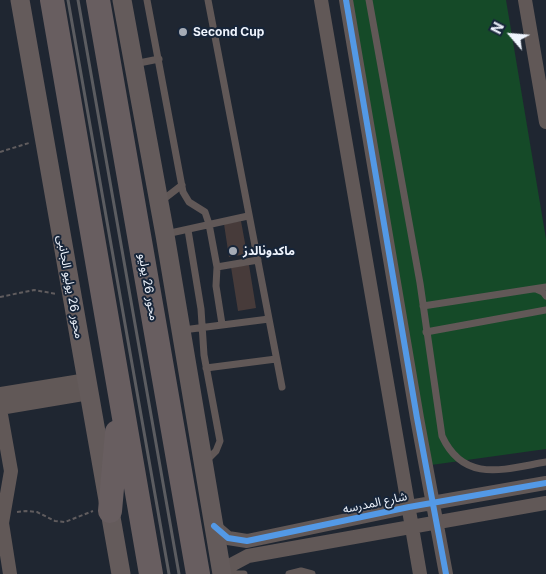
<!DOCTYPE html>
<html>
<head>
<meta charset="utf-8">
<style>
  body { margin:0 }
  #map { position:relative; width:546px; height:574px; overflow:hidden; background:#1f2631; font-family:Inter,sans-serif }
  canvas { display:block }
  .north { position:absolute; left:486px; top:10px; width:50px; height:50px; -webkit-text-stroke:4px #172539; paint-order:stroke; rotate:297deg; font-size:14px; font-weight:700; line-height:20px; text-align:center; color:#eff4fd }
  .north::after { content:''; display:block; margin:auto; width:18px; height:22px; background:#eff4fd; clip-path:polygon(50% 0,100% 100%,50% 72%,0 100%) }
</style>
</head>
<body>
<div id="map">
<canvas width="546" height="574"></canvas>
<div class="north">N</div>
</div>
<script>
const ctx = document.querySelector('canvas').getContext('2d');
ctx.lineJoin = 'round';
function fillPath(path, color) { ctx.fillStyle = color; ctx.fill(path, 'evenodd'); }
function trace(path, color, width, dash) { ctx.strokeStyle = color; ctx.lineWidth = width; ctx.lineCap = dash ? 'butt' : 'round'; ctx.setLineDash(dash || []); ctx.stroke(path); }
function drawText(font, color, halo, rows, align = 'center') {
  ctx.font = font + ' Inter,"Noto Sans Arabic",sans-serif'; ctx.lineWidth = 4; ctx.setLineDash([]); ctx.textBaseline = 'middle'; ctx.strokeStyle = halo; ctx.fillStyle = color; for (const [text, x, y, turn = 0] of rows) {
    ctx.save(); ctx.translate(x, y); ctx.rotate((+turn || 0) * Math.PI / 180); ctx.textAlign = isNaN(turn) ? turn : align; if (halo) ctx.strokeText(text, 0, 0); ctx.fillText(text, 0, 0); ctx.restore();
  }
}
fillPath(new Path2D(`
  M 350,0 L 506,0 L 546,239 L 546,449 L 431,465 Z`), '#154a28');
fillPath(new Path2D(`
  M 241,221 L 247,254 L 229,257 L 224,224 Z
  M 249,265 L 256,308 L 238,311 L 231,267 Z`), '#473b3a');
trace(new Path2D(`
  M 0,152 L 29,143
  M 0,297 L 34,290 L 57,294
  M 17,512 L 26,511 L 37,512 L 55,521 L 65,522 L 93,511`), '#605c5e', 2, [4, 2.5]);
trace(new Path2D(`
  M 147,0 L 183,192 L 189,202 L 205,212 L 209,224 L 217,267 L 216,286 L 222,324
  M 208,0 L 282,387
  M 369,0 L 420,283 L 442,436 C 464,484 505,469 546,462
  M 134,64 L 159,59
  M 160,202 L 182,185
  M 188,230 L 201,309 L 204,355 L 220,441 L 216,451 L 205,462
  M 166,234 L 248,216
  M 217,267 L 258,260
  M 536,289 L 543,292 L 546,296
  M 423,306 L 546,287
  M 183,330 L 269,319
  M 426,332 L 546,310
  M 206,368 L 276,359
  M 235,574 L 244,574
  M 289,574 L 301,571 L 312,574`), '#615857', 7);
trace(new Path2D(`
  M 321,0 L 420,574
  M 346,0 L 417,418 L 446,574
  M 525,0 L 546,122
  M 0,394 L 87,380
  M 0,408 L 89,393
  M 0,409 L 11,471 L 2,523 L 10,574
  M 214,526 L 228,538 L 247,541 L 409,507 L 546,483
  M 224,574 L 233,564 L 248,556 L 546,503`), '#615857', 14);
trace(new Path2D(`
  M 20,0 L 121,574
  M 122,0 L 165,235 L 222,574`), '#645b5b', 19);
trace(new Path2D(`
  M 52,0 L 151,574
  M 98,0 L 198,574
  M 110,511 L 117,432`), '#685e60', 24);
trace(new Path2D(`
  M 68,0 L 169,574
  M 78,0 L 179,574`), '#5b5c60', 3);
trace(new Path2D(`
  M 346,0 L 417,418 L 446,574
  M 214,526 L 228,538 L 247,541 L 409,507 L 546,483`), '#5399e6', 6);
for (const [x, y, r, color] of [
  [183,32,5,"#a6acb6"],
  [233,251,5,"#a6acb6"]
]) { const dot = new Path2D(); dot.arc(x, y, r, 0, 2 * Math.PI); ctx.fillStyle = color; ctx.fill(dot); trace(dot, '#172539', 2); }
drawText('bold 12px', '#eff4fd', '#172539', [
  ["Second Cup",193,32],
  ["ماكدونالدز",243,251]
], 'left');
drawText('12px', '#eff4fd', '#172539', [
  ["محور 26 يوليو الجانبى",70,287,80],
  ["محور 26 يوليو",148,287,80],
  ["شارع المدرسه",375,503,-12]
]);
</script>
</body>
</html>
